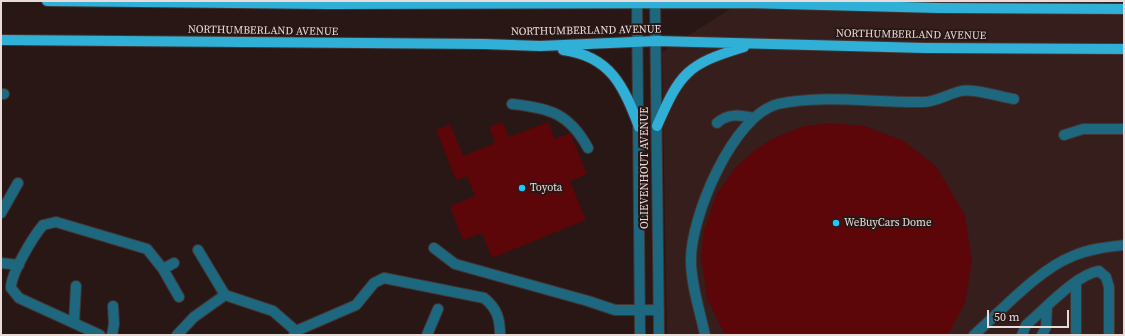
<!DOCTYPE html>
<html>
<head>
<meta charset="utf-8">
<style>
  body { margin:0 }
  #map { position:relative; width:1125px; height:336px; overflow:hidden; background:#281715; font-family:"Source Serif 4",serif }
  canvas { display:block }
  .frame { position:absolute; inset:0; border:2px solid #e8dcda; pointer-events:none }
  .scale { position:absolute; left:987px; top:310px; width:82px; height:18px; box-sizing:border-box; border:2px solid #e8dcda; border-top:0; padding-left:5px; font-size:12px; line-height:14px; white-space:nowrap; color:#e8dcda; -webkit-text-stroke:3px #281715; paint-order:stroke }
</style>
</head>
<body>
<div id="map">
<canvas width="1125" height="336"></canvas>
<div class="frame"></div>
<div class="scale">50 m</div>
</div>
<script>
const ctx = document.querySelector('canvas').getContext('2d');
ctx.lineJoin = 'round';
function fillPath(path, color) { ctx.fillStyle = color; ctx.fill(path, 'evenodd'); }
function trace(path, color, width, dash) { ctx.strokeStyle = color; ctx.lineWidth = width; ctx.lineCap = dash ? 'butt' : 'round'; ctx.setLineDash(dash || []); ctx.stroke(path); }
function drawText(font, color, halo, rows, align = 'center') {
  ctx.font = font + ' "Source Serif 4",serif'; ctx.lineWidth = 4; ctx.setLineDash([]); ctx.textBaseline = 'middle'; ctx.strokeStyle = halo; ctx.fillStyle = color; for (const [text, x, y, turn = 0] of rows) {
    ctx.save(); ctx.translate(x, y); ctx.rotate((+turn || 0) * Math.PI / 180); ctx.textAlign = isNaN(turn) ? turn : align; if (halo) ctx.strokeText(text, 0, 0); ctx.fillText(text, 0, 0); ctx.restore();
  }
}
fillPath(new Path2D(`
  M 743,1 L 1124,1 L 1124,335 L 667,335 L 662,52 Z`), '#361e1c');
fillPath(new Path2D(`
  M 503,122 L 509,137 L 548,122 L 555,139 L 570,133 L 587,174 L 570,181 L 586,220 L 492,258 L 482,233 L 463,240 L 450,206 L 475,196 L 467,176 L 456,180 L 436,130 L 450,124 L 463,156 L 495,143 L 489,127 Z
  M 831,123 L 864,126 L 902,140 L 936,166 L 965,215 L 972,261 L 965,303 L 948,335 L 725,335 L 707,299 L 701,256 L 704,230 L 717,193 L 735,168 L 752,152 L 770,140 L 804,126 Z`), '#5c0609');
const minor = new Path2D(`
  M 637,1 L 640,335
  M 655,1 L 659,335
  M 1,94 L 4,94
  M 512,104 C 549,108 569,113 588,148
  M 717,123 C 728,113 740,115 754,118
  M 1064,135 L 1083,129 L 1124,129
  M 1,213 L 18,183
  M 434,248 L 455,264 L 588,301 L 615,310 L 659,310
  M 198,250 L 225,295
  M 1,263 L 19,265
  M 163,269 L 174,263
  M 225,295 L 273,311 L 296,331
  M 74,323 L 76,286
  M 1076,332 L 1076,282
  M 100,335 L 19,298 L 11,288 C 11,273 33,237 43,225 L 56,222 L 147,249 L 163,269 L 179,297
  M 112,335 L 114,324 L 113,306
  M 177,335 L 194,317 L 225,295
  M 294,335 L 296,331 L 356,305 L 374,283 L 384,278 L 484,298 C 497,308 500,319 500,335
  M 427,335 L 438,309
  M 705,335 C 700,311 691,285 691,261 C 690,218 733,115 778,104 C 826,94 875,103 923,102 C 936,102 948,94 961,91 C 973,88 1001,97 1014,99
  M 974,335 C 1002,310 1039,269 1073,256 C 1089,249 1107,247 1124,245
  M 1022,335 L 1026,325 C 1045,309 1075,275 1099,271 L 1106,277 L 1109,287 L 1109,335
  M 1042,335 L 1046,327 L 1047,307`);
const major = new Path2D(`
  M 47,1 L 328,4 L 746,3 L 939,8 L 1124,9
  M 1,40 L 484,44 L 540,46 L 657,41 L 925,48 L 1124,49
  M 563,50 C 610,56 624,86 639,127
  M 657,126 C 680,73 687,64 744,47`);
trace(minor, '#433331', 12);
trace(major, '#433331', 12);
trace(minor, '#1d677f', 10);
trace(major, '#30afd7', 10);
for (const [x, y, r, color] of [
  [522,188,4,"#19cafc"],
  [836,223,4,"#19cafc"]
]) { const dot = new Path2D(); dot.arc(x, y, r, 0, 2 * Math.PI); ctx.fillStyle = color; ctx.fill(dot); trace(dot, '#281715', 1.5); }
drawText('11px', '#e8dcda', '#281715', [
  ["NORTHUMBERLAND AVENUE",263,31,1],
  ["NORTHUMBERLAND AVENUE",586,31,-1],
  ["NORTHUMBERLAND AVENUE",911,35,1],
  ["OLIEVENHOUT AVENUE",645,168,-90]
]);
drawText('11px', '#e8dcda', '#281715', [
  ["Toyota",530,188],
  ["WeBuyCars Dome",844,223]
], 'left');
</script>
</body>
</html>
